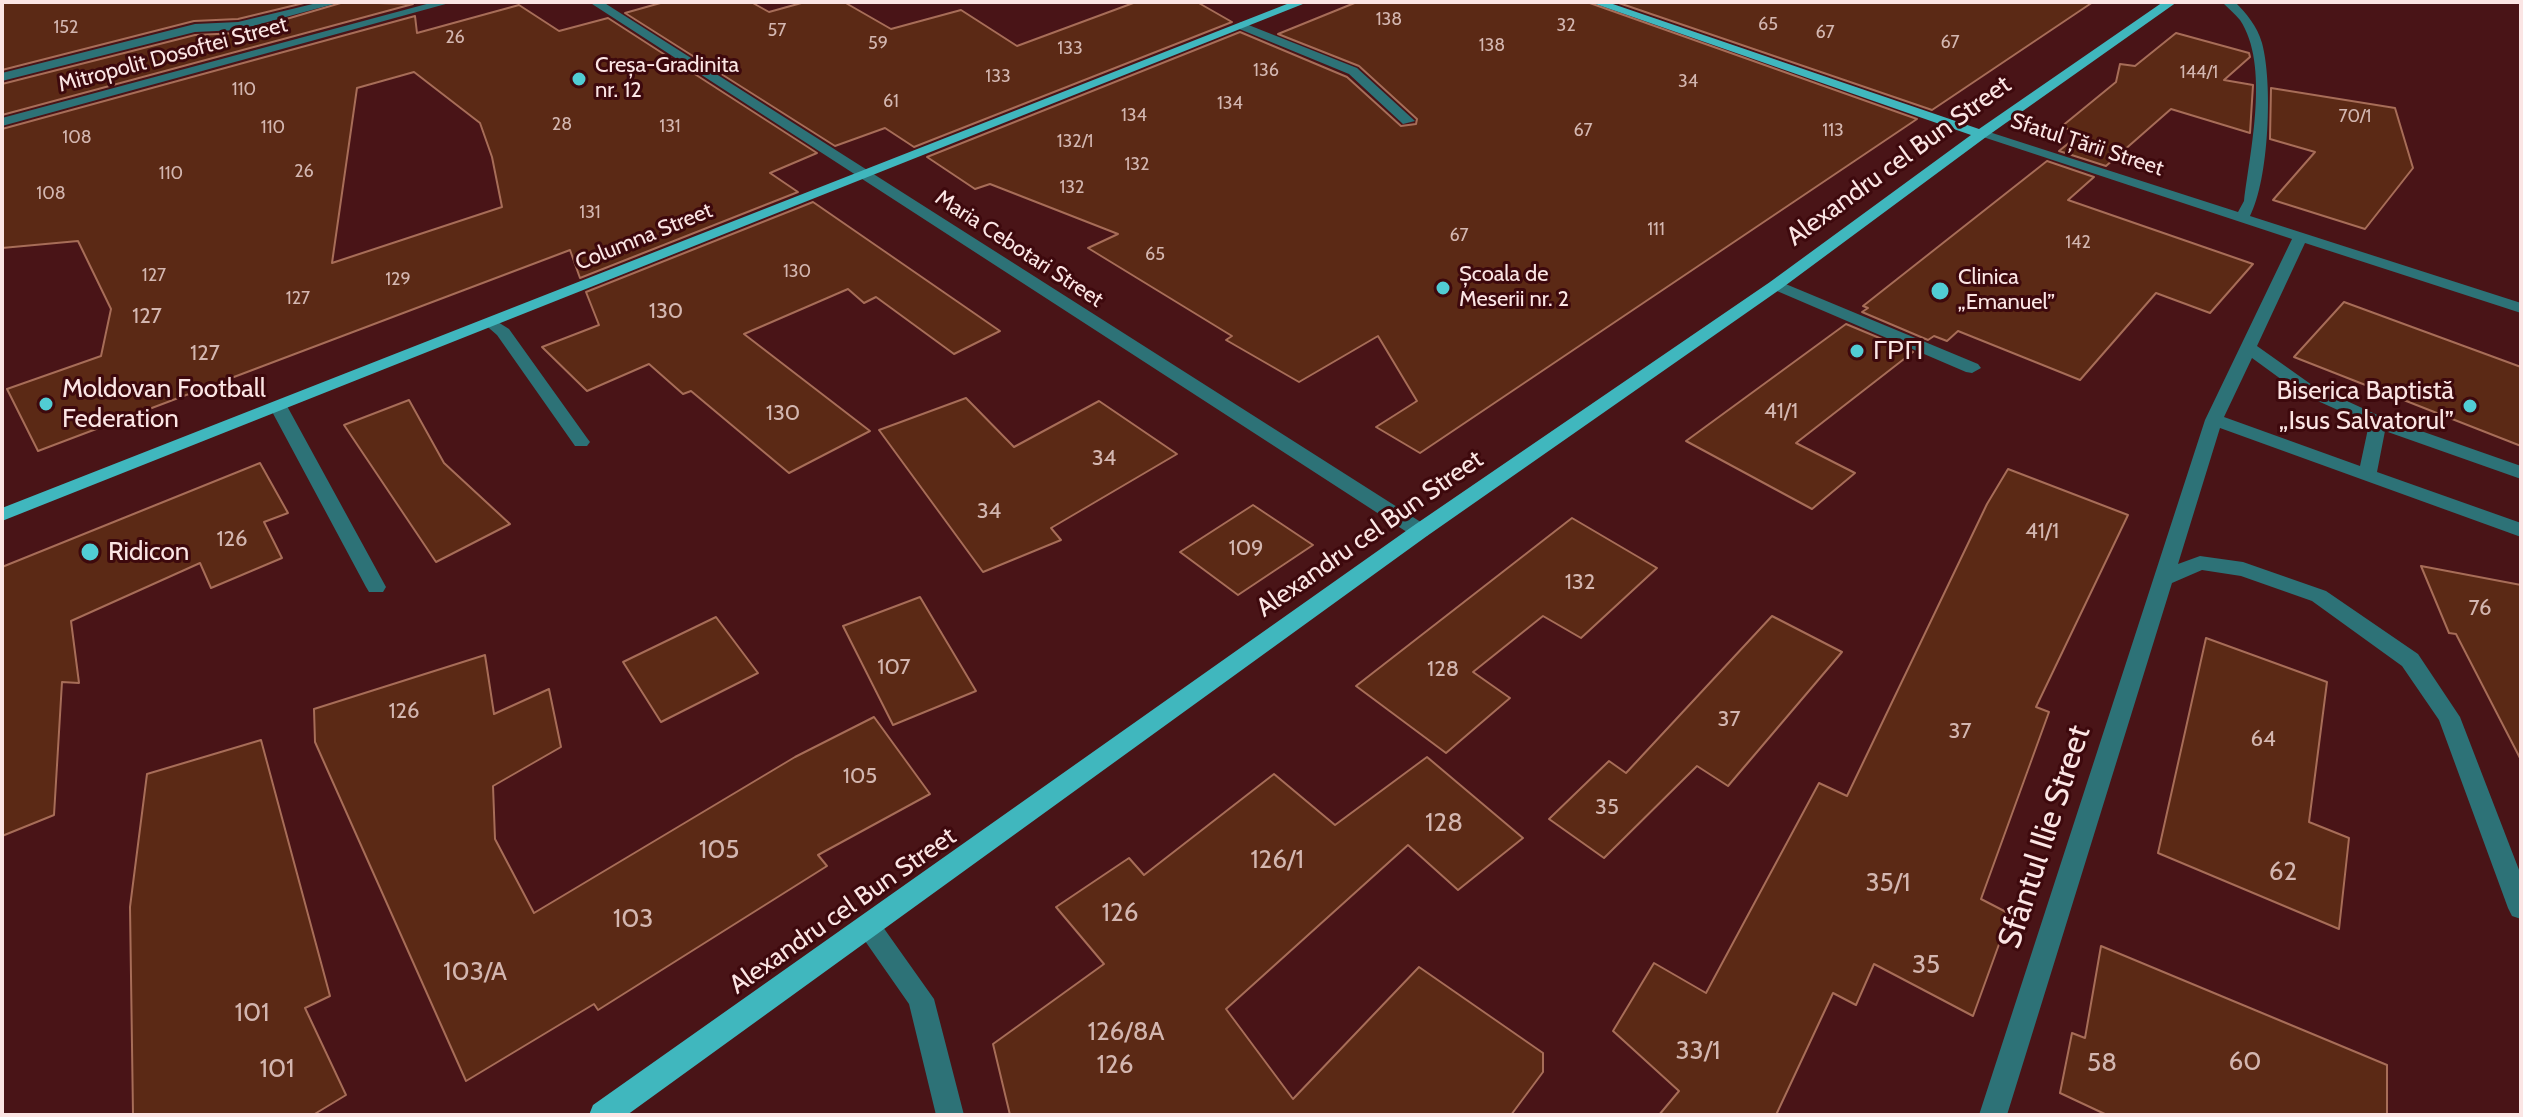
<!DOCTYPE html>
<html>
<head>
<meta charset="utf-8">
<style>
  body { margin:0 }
  #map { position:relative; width:2523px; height:1117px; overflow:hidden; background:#491417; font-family:Cabin,sans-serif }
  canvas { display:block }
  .frame { position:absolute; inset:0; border:4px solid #fbe5e4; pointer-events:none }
</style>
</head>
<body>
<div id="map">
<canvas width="2523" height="1117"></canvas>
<div class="frame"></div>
</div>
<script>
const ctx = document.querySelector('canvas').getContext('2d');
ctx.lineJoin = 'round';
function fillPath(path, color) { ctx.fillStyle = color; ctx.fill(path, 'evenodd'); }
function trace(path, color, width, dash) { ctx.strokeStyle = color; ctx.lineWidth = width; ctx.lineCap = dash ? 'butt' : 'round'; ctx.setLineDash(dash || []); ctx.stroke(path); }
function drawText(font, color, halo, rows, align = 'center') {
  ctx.font = font + ' Cabin,sans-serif'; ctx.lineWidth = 6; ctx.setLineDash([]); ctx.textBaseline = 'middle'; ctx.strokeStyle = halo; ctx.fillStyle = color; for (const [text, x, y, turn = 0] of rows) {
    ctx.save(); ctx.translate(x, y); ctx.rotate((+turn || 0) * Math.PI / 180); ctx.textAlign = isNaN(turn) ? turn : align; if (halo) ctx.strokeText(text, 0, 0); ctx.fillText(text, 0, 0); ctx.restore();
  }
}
const building = new Path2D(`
  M 2,2 L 308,2 L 238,19 L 194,21 L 2,70 Z
  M 344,2 L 413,4 L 2,115 L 2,84 L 195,35 L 239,33 Z
  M 664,2 L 751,2 L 769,12 L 805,2 L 844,2 L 891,29 L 961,10 L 1017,46 L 1136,2 L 1197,2 L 1232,22 L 914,147 L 885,128 L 835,146 L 625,13 Z
  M 1357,2 L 1587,2 L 1917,119 L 1420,453 L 1376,427 L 1417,401 L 1378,336 L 1299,382 L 1226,340 L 1232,336 L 1088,248 L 1118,234 L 990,184 L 975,189 L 927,157 L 1240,32 L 1347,77 L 1401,126 L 1416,124 L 1417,119 L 1359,66 L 1278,34 Z
  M 1616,2 L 2093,2 L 1932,110 Z
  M 519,5 L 559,31 L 608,18 L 817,153 L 770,173 L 798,192 L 580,278 L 570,250 L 38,451 L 7,389 L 101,356 L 111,309 L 78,241 L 2,248 L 2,129 L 415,16 L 417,33 ZM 414,72 L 480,123 L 492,157 L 502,207 L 332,263 L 357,88 Z
  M 2176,33 L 2249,53 L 2250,57 L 2224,80 L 2253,85 L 2250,133 L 2171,109 L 2106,166 L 2059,151 L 2081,133 L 2061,127 L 2116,82 L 2120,64 L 2135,66 Z
  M 2271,88 L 2395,108 L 2413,168 L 2365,229 L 2273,200 L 2315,152 L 2270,139 Z
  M 2047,161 L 2094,177 L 2068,200 L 2253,264 L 2210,313 L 2156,293 L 2080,380 L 1958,331 L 1947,341 L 1934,336 L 1928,340 L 1862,312 L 1868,308 L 1863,306 Z
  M 813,202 L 1000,331 L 954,354 L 876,297 L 864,303 L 848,289 L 744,334 L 870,431 L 789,473 L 691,391 L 683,394 L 649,364 L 587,391 L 542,347 L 599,325 L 586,292 Z
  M 2344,302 L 2521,367 L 2521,446 L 2294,357 Z
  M 1846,324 L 1913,352 L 1796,443 L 1855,473 L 1812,509 L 1686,441 Z
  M 966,398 L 1014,447 L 1099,401 L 1177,454 L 1051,528 L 1061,540 L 983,572 L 879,430 Z
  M 409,400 L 444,463 L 510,524 L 436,562 L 344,425 Z
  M 260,463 L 288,513 L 264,522 L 282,558 L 211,588 L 200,563 L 71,621 L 79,683 L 62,682 L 54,815 L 2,836 L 2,567 Z
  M 2008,469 L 2128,515 L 2036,707 L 2049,712 L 1981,899 L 2010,914 L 1973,1016 L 1874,964 L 1856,1005 L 1833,993 L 1776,1115 L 1659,1115 L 1679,1091 L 1613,1031 L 1654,963 L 1706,993 L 1819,783 L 1847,796 L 1987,504 Z
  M 1253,505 L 1313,545 L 1238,595 L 1180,552 Z
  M 1572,518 L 1657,568 L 1581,638 L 1543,616 L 1473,672 L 1510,698 L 1446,753 L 1356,686 Z
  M 2421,566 L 2521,585 L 2521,760 L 2456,634 L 2449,633 Z
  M 920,597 L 976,691 L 893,725 L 843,626 Z
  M 1772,616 L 1842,652 L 1728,786 L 1697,766 L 1604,858 L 1549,819 L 1609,761 L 1626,773 Z
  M 716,617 L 758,673 L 661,722 L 623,662 Z
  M 2206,638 L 2327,682 L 2309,822 L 2349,838 L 2339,929 L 2158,853 Z
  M 485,655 L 494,714 L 549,689 L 561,747 L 493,786 L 495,839 L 534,913 L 795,757 L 874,717 L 930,794 L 818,855 L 827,866 L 598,1010 L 594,1004 L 466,1081 L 315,742 L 314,709 Z
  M 261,740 L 330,996 L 305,1008 L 346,1095 L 313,1115 L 133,1115 L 130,907 L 147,774 Z
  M 1427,757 L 1523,838 L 1458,890 L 1408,845 L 1226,1009 L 1293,1099 L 1419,967 L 1543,1053 L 1543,1072 L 1511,1115 L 1010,1115 L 993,1044 L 1104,964 L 1056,907 L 1129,858 L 1144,875 L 1274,774 L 1335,825 Z
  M 2101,946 L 2387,1065 L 2387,1115 L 2107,1115 L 2060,1093 L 2072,1033 L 2085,1038 Z`);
fillPath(building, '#5b2915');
trace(building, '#a76d58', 2);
fillPath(new Path2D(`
  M 321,2 L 341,2 L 238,30 L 195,32 L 2,81 L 2,73 L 195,24 L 238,22 Z
  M 434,2 L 453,2 L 2,126 L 2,118 Z
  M 589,2 L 603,2 L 1427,526 L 1430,531 L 1427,536 L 1413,536 Z
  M 2222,2 L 2235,2 C 2247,14 2257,26 2262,43 C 2273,83 2269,180 2250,216 L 2521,303 L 2521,313 L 2305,243 L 2257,346 L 2312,385 L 2384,418 L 2521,466 L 2521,479 L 2385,431 L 2377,472 L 2521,523 L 2521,537 L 2220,428 L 2178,564 L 2200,556 L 2243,562 L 2326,591 L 2418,654 L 2460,717 L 2521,875 L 2521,919 L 2512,916 L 2508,908 L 2439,720 L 2402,666 L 2312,601 L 2241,576 L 2202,570 L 2172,583 L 2007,1115 L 1979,1115 L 2205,420 L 2292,239 L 1974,134 L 1986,131 L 2238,212 L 2244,201 C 2250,151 2270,65 2240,20 C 2235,14 2228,8 2222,2 ZM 2252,358 L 2300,393 L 2369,424 L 2360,466 L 2224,417 Z
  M 1241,22 L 1357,68 L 1415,121 L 1403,124 L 1349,74 L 1237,28 L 1235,26 Z
  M 1776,280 L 1978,364 L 1981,368 L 1972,373 L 1966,372 L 1770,288 L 1770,282 Z
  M 490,317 L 509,329 L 587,438 L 590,442 L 587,446 L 575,446 L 497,335 L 482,322 Z
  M 278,401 L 287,406 L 386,587 L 383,592 L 369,592 L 366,587 L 269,406 Z
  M 869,917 L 878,920 L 934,999 L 964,1115 L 936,1115 L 909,1004 L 856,928 L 860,920 Z`), '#2d7277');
fillPath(new Path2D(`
  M 1292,2 L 1308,2 L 2,521 L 2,508 Z
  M 1590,2 L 1607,2 L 1979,129 L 2163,2 L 2177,2 L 1986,137 L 1782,288 L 1427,536 L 627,1115 L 589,1115 L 593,1105 L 1413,526 L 1770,282 L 1971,135 Z`), '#40b7be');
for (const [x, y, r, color] of [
  [579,79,8,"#51ccd4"],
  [1443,288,8,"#51ccd4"],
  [1940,291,10,"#51ccd4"],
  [1857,351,8,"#51ccd4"],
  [46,404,8,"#51ccd4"],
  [2470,406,8,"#51ccd4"],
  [90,552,10,"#51ccd4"]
]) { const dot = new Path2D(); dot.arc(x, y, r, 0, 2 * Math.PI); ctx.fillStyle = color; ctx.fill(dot); trace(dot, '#3d090d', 3); }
drawText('18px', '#d3b6b0', null, [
  ["138",1389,20],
  ["65",1768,25],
  ["32",1566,26],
  ["152",66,28],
  ["57",777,31],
  ["67",1825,33],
  ["26",455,38],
  ["67",1950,43],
  ["59",878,44],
  ["138",1492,46],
  ["133",1070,49],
  ["136",1266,71],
  ["144/1",2199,73],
  ["133",998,77],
  ["34",1688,82],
  ["110",244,90],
  ["61",891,102],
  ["134",1230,104],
  ["134",1134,116],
  ["70/1",2355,117],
  ["28",562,125],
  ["131",670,127],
  ["110",273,128],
  ["67",1583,131],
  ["113",1833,131],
  ["108",77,138],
  ["132/1",1075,142],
  ["132",1137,165],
  ["26",304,172],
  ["110",171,174],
  ["132",1072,188],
  ["108",51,194],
  ["131",590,213],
  ["111",1656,230],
  ["67",1459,236],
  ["142",2078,243],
  ["65",1155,255],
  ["130",797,272],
  ["127",154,276],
  ["129",398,280],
  ["127",298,299]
]);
drawText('22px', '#fbe5e4', '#3d090d', [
  ["Mitropolit Dosoftei Street",173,55,-15],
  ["Sfatul Țării Street",2087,145,18],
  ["Columna Street",644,237,-22],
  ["Maria Cebotari Street",1019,249,33]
]);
drawText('22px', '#fbe5e4', '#3d090d', [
  ["Creșa-Gradinita",595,66],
  ["nr. 12",595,91],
  ["Școala de",1459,275],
  ["Meserii nr. 2",1459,300],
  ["Clinica",1958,278],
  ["„Emanuel”",1958,303]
], 'left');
drawText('22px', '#d3b6b0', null, [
  ["130",666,312],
  ["127",147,317],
  ["127",205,354],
  ["41/1",1781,412],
  ["130",783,414],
  ["34",1104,459],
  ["34",989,512],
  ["41/1",2042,532],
  ["126",232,540],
  ["109",1246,549],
  ["132",1580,583],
  ["76",2480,609],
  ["107",894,668],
  ["128",1443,670],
  ["126",404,712],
  ["37",1729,720],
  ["37",1960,732],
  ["64",2263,740],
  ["105",860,777],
  ["35",1607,808]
]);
drawText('26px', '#fbe5e4', '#3d090d', [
  ["Alexandru cel Bun Street",1899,161,-36],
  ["Alexandru cel Bun Street",1370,534,-35],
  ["Alexandru cel Bun Street",843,911,-35]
]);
drawText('26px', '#fbe5e4', '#3d090d', [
  ["ГРП",1873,351],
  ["Moldovan Football",62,389],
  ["Federation",62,419],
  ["Biserica Baptistă",2454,391,"right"],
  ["„Isus Salvatorul”",2454,421,"right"],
  ["Ridicon",108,552]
], 'left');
drawText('26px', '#d3b6b0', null, [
  ["128",1444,823],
  ["105",719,850],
  ["126/1",1277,860],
  ["62",2283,872],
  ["35/1",1888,883],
  ["126",1120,913],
  ["103",633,919],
  ["35",1926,965],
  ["103/A",475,972],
  ["101",252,1013],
  ["126/8A",1126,1032],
  ["33/1",1698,1051],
  ["60",2245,1062],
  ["58",2102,1063],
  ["126",1115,1065],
  ["101",277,1069]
]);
drawText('32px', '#fbe5e4', '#3d090d', [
  ["Sfântul Ilie Street",2045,837,-72]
]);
</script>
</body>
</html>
